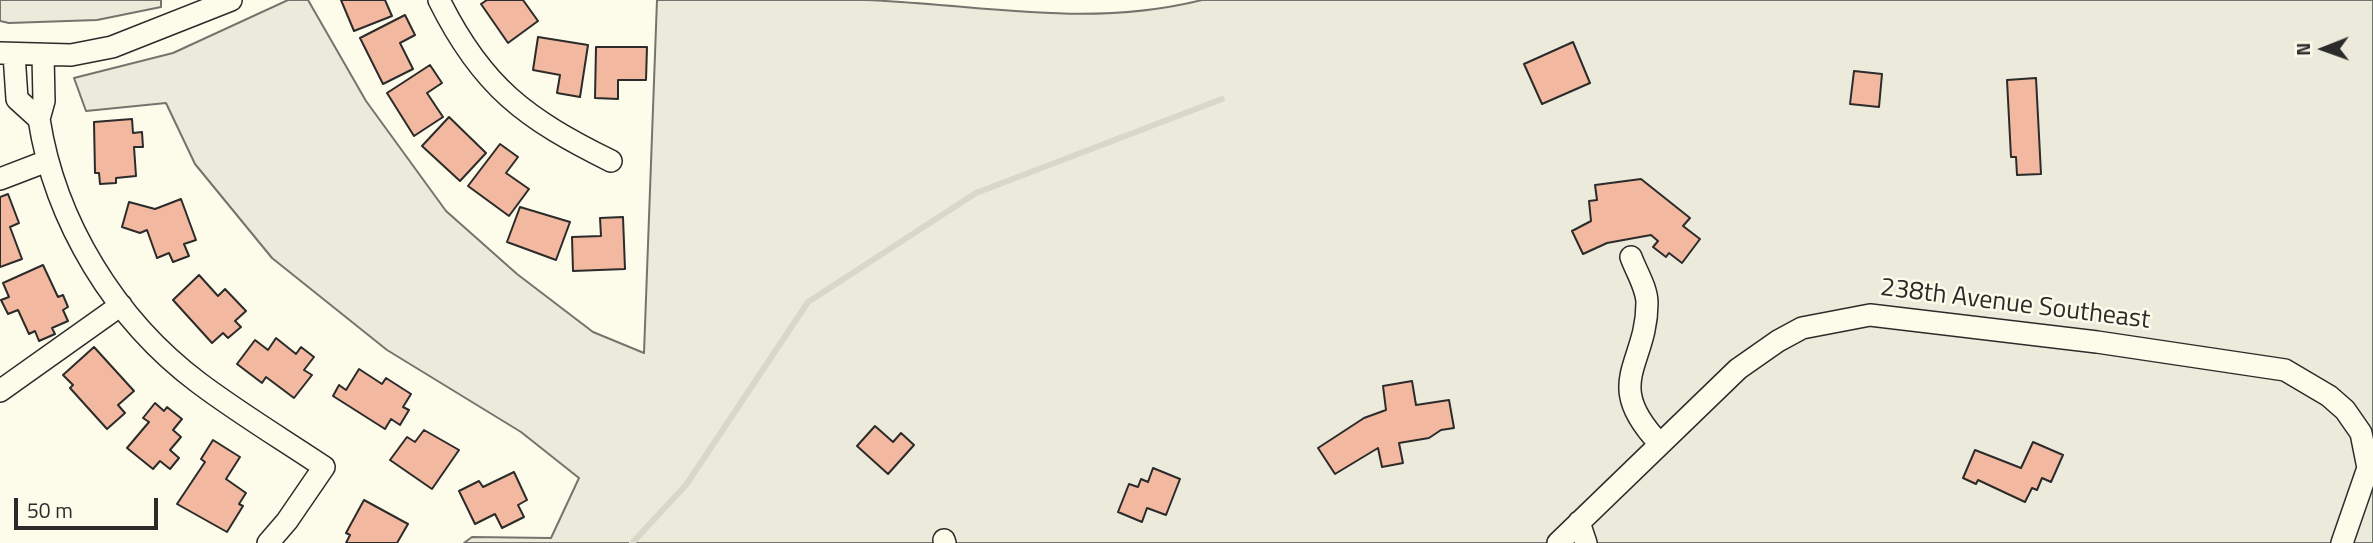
<!DOCTYPE html>
<html>
<head>
<meta charset="utf-8">
<style>
  body { margin:0 }
  #map { position:relative; width:2373px; height:543px; overflow:hidden; background:#fdfbea; font-family:"Titillium Web",sans-serif }
  canvas { display:block }
  .north { position:absolute; left:2289px; top:14px; width:70px; height:70px; -webkit-text-stroke:5px #fdfbea; paint-order:stroke; rotate:269deg; font-size:19px; font-weight:700; line-height:28px; text-align:center; color:#2b2b2b }
  .north::after { content:''; display:block; margin:auto; width:24px; height:32px; background:#2b2b2b; clip-path:polygon(50% 0,100% 100%,50% 72%,0 100%) }
  .scale { position:absolute; left:14px; top:498px; width:144px; height:32px; box-sizing:border-box; border:4px solid #2b2b2b; border-top:0; padding-left:9px; font-size:21px; line-height:24px; white-space:nowrap; color:#2b2b2b; -webkit-text-stroke:5px #fdfbea; paint-order:stroke }
</style>
</head>
<body>
<div id="map">
<canvas width="2373" height="543"></canvas>
<div class="north">N</div>
<div class="scale">50 m</div>
</div>
<script>
const ctx = document.querySelector('canvas').getContext('2d');
ctx.lineJoin = 'round';
function fillPath(path, color) { ctx.fillStyle = color; ctx.fill(path, 'evenodd'); }
function trace(path, color, width, dash) { ctx.strokeStyle = color; ctx.lineWidth = width; ctx.lineCap = dash ? 'butt' : 'round'; ctx.setLineDash(dash || []); ctx.stroke(path); }
function drawText(font, color, halo, rows, align = 'center') {
  ctx.font = font + ' "Titillium Web",sans-serif'; ctx.lineWidth = 5; ctx.setLineDash([]); ctx.textBaseline = 'middle'; ctx.strokeStyle = halo; ctx.fillStyle = color; for (const [text, x, y, turn = 0] of rows) {
    ctx.save(); ctx.translate(x, y); ctx.rotate((+turn || 0) * Math.PI / 180); ctx.textAlign = isNaN(turn) ? turn : align; if (halo) ctx.strokeText(text, 0, 0); ctx.fillText(text, 0, 0); ctx.restore();
  }
}
const green = new Path2D(`
  M 0,0 L 161,0 L 161,7 L 97,20 L 9,23 L 0,21 Z
  M 288,0 L 308,0 L 366,101 L 446,211 L 517,274 L 593,332 L 644,353 L 657,0 C 726,0 795,0 864,0 C 980,4 1086,29 1202,0 L 2373,0 L 2373,543 L 464,543 L 472,537 L 551,538 L 579,478 L 521,432 L 387,350 L 272,258 L 195,164 L 166,103 L 86,111 L 74,78 L 173,53 Z`);
fillPath(green, '#ecebdb');
trace(green, '#74746e', 2);
trace(new Path2D(`
  M 632,543 L 686,485 L 808,302 L 976,193 L 1222,99`), '#d8d7c9', 6);
const building = new Path2D(`
  M 341,0 L 385,0 L 392,16 L 354,31 Z
  M 487,0 L 523,0 L 538,21 L 508,43 L 481,4 Z
  M 405,15 L 415,35 L 400,43 L 413,69 L 383,84 L 360,38 Z
  M 538,37 L 588,45 L 580,97 L 557,93 L 560,75 L 533,70 Z
  M 1573,42 L 1590,83 L 1542,104 L 1524,64 Z
  M 596,47 L 647,47 L 646,80 L 618,80 L 618,99 L 595,98 Z
  M 430,65 L 442,83 L 427,93 L 443,117 L 414,136 L 387,93 Z
  M 1854,71 L 1882,74 L 1879,107 L 1850,104 Z
  M 2036,78 L 2041,174 L 2017,175 L 2016,157 L 2011,157 L 2007,80 Z
  M 449,117 L 486,153 L 460,181 L 422,146 Z
  M 132,119 L 133,133 L 142,132 L 143,147 L 134,147 L 136,176 L 116,178 L 116,183 L 100,184 L 99,173 L 95,173 L 94,122 Z
  M 500,144 L 518,157 L 506,173 L 529,189 L 509,216 L 468,186 Z
  M 1641,179 L 1690,218 L 1683,226 L 1700,239 L 1682,263 L 1669,253 L 1666,257 L 1653,247 L 1658,241 L 1651,235 L 1607,243 L 1583,254 L 1572,231 L 1591,221 L 1589,201 L 1597,200 L 1595,185 Z
  M 8,194 L 19,223 L 10,227 L 22,259 L 0,267 L 0,197 Z
  M 181,199 L 196,240 L 184,244 L 189,256 L 173,262 L 169,253 L 157,258 L 147,230 L 140,233 L 122,227 L 129,202 L 155,209 Z
  M 520,207 L 570,222 L 556,260 L 507,242 Z
  M 623,217 L 625,269 L 573,271 L 572,237 L 601,236 L 600,218 Z
  M 43,265 L 58,297 L 63,295 L 68,307 L 63,310 L 68,321 L 52,328 L 55,334 L 39,341 L 35,331 L 29,334 L 18,310 L 8,314 L 1,300 L 9,297 L 3,283 Z
  M 199,275 L 218,296 L 225,289 L 246,311 L 235,321 L 241,327 L 228,338 L 223,333 L 212,343 L 173,300 Z
  M 276,338 L 296,354 L 301,347 L 314,357 L 304,370 L 312,375 L 294,398 L 266,377 L 262,383 L 237,364 L 255,340 L 268,350 Z
  M 94,347 L 134,391 L 118,405 L 125,413 L 107,429 L 70,388 L 73,385 L 63,375 Z
  M 359,369 L 382,384 L 386,378 L 411,394 L 403,407 L 409,410 L 400,425 L 391,419 L 385,429 L 333,396 L 339,385 L 346,390 Z
  M 1412,381 L 1416,405 L 1449,400 L 1454,428 L 1441,430 L 1429,438 L 1399,443 L 1403,463 L 1382,467 L 1378,448 L 1335,474 L 1318,448 L 1364,418 L 1386,410 L 1383,386 Z
  M 155,403 L 164,411 L 167,407 L 182,419 L 173,430 L 181,437 L 170,450 L 179,458 L 170,469 L 160,461 L 153,469 L 127,448 L 149,422 L 143,418 Z
  M 875,426 L 893,442 L 901,433 L 914,445 L 888,474 L 857,446 Z
  M 424,430 L 459,450 L 432,489 L 390,460 L 407,437 L 415,442 Z
  M 213,440 L 240,457 L 226,479 L 246,493 L 239,504 L 243,506 L 227,532 L 177,504 L 205,462 L 201,459 Z
  M 2033,442 L 2063,455 L 2051,482 L 2042,478 L 2037,490 L 2032,488 L 2025,502 L 1978,480 L 1976,484 L 1963,478 L 1975,450 L 2021,468 Z
  M 1153,468 L 1180,479 L 1166,515 L 1147,508 L 1142,522 L 1118,512 L 1129,484 L 1138,487 L 1141,479 L 1148,482 Z
  M 514,472 L 527,500 L 518,505 L 524,517 L 502,528 L 495,514 L 475,524 L 459,491 L 479,481 L 483,487 Z
  M 364,500 L 408,524 L 397,543 L 346,543 L 350,535 L 346,533 Z`);
fillPath(building, '#f2b8a0');
trace(building, '#2b2b2b', 2);
const minor = new Path2D(`
  M 439,0 C 482,87 526,119 611,161
  M 0,53 L 71,55 L 112,47 L 231,0
  M 14,54 L 17,99 L 39,119 L 44,101 L 43,55
  M 39,119 C 55,222 115,320 199,383 C 239,413 282,439 324,467 L 287,521 L 268,543
  M 0,179 L 47,161
  M 1631,257 C 1636,271 1647,288 1647,303 C 1647,366 1601,382 1660,444
  M 0,391 L 121,305
  M 1579,522 L 1586,543
  M 944,540 L 945,543
  M 1558,543 L 1738,369 L 1778,341 L 1802,328 L 1870,315 L 2097,342 L 2285,370 L 2329,396 L 2345,410 L 2361,433 L 2368,468 L 2342,543`);
trace(minor, '#2b2b2b', 24);
trace(minor, '#fdfbea', 21);
drawText('26px', '#2b2b2b', '#fdfbea', [
  ["238th Avenue Southeast",2015,305,7]
]);
</script>
</body>
</html>
